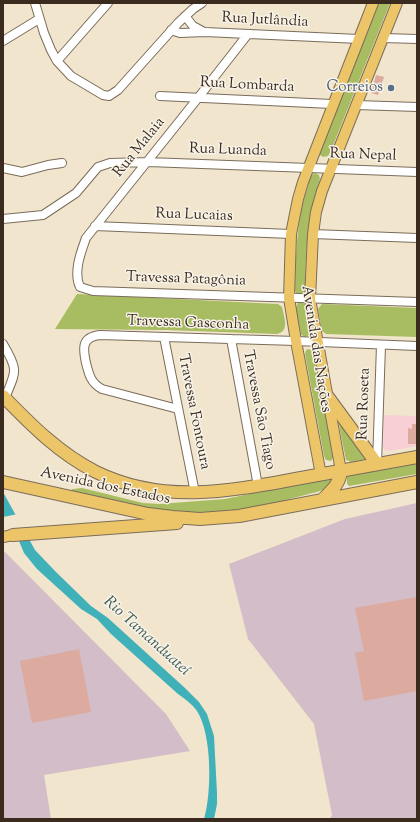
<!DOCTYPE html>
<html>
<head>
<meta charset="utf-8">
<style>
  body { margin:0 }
  #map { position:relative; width:420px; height:822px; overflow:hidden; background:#f1e6cd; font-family:"Sorts Mill Goudy",serif }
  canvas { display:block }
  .frame { position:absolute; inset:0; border:4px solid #3b2a1e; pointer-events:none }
</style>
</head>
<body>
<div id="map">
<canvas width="420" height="822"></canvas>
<div class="frame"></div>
</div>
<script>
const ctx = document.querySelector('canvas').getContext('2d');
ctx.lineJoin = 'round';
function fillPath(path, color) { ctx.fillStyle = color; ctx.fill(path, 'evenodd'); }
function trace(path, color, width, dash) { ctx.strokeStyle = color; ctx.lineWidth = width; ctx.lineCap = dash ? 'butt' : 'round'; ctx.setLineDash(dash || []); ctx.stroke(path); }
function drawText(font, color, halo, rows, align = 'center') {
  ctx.font = font + ' "Sorts Mill Goudy",serif'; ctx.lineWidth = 3; ctx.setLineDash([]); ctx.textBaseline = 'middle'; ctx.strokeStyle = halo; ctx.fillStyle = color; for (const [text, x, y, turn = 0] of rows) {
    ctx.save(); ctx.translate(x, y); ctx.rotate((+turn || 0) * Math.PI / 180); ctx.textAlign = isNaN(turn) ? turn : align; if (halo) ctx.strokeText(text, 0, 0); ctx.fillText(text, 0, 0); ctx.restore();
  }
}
fillPath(new Path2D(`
  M 384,415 L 417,416 L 417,446 L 390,451 L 385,450 L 383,447 Z`), '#f7cfd5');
fillPath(new Path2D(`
  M 417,503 L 417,819 L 330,819 L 332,815 L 314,724 L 248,639 L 229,564 L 345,519 Z
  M 3,550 L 166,714 L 190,751 L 44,775 L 51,819 L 3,819 Z`), '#d2bdc8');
fillPath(new Path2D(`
  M 379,3 L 390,3 L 330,153 L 328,156 L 323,157 L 320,155 L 320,151 Z
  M 315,173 L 319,175 L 320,179 C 307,217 306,251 305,291 L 303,294 L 298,295 L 295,291 C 296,256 296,220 308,186 C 309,181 310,175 315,173 Z
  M 77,294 L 278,304 L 282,307 C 284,317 290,331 277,334 L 166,330 L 55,329 Z
  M 298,302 L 301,302 L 305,304 L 311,332 L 308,336 L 304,337 L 301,334 L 296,308 Z
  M 322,304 L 417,308 L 417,337 L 326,334 L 322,331 L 318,309 Z
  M 309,349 L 314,352 L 334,455 L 333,458 L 331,461 L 326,460 L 324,456 L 305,354 L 306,350 Z
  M 340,424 L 342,424 L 367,459 L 351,462 L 346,460 L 339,425 Z
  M 417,462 L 417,474 L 349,486 L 347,484 L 347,476 Z
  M 333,477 L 333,481 L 325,489 L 317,492 C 283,500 242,514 207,514 C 160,514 115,501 69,491 L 73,489 L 82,488 L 143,503 L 159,504 L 225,499 Z`), '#a8bd61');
fillPath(new Path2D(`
  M 3,492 L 35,550 L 56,572 L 91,606 L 108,618 L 185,688 L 199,702 L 207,714 L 214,736 L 217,793 L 217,804 L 214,819 L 204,819 C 212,793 212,734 197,711 C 192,704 185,699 178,694 L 111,634 L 97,619 L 81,609 L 37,569 L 24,553 L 19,541 L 3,516 Z`), '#40b0b9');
fillPath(new Path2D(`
  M 18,514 L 31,538 L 16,539 L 3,519 L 3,517 Z`), '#f1e6cd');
fillPath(new Path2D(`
  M 376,75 L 384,77 L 378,95 L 371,93 Z
  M 412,424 L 417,424 L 417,444 L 408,444 L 408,428 L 412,429 Z
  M 417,597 L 417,691 L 364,701 L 355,653 L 364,651 L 355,608 Z
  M 79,649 L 91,712 L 32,723 L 20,661 Z`), '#dcaa9e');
const minor = new Path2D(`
  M 35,3 L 44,33 L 51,50 L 57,61 L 71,76 L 103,95 L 109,96 L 118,90 L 178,23 L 193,9 L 202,3
  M 185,16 L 193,26 L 204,32
  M 171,30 L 180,33 L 205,32 L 359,39
  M 248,34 L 198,98 L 86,238 C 81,252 73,272 80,287 L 93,291 L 417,302
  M 383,38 L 417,39
  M 3,41 L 39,19
  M 57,61 L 108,3
  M 160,96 L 332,104
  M 356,105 L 417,107
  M 3,168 L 22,172 L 48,165 L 62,163
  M 3,219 L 43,215 L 76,193 L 98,167 L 110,163 L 148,162 L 417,172
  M 95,226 L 291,234
  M 313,234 L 417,238
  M 164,337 L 195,493
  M 231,339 L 258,486
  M 3,344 C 19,371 16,371 5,398
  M 178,409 L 102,389 C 91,383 89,375 86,363 C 83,349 81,337 100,335 L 296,341 L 417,346
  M 377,464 L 381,345`);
const major = new Path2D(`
  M 341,471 L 310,299 L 313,234 L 316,212 L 322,191 L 397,3
  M 321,475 L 296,341 L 289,298 L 291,234 L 298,199 L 303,182 L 373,3
  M 3,537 L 13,535`);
const highway = new Path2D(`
  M 3,396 C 31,425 60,454 96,472 C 164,505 231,491 301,478 C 340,471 378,464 417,457
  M 328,397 L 377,464
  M 3,482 L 148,514 L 173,517 L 200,519 L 239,516 L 417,482
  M 322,500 C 331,491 340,484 341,471
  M 13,535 L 177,523`);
trace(minor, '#7b6c5b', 10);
trace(major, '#7b6c5b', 12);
trace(highway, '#7b6c5b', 14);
trace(minor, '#fff', 8);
trace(major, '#edc569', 10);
trace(highway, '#edc569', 12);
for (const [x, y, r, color] of [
  [391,88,4,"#5c6f8a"]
]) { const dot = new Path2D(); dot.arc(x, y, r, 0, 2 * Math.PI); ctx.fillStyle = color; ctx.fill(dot); trace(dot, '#f7f3e8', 1.5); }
drawText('15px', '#3b2a1e', '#f7f3e8', [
  ["Rua Jutlândia",265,21,3],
  ["Rua Lombarda",247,86,3],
  ["Rua Malaia",140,148,-51],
  ["Rua Luanda",228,151,2],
  ["Rua Nepal",363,156,2],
  ["Rua Lucaias",194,216,2],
  ["Travessa Patagônia",186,280,2],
  ["Travessa Gasconha",188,324,2],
  ["Avenida das Nações",315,349,81],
  ["Rua Roseta",365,404,-88],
  ["Travessa São Tiago",258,410,79],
  ["Travessa Fontoura",193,412,79],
  ["Avenida dos Estados",105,487,12]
]);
drawText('15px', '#4e5e75', '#f7f3e8', [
  ["Correios",383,88]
], 'right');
drawText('italic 16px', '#3d5954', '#f7f3e8', [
  ["Rio Tamanduateí",146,637,42]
]);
</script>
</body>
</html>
